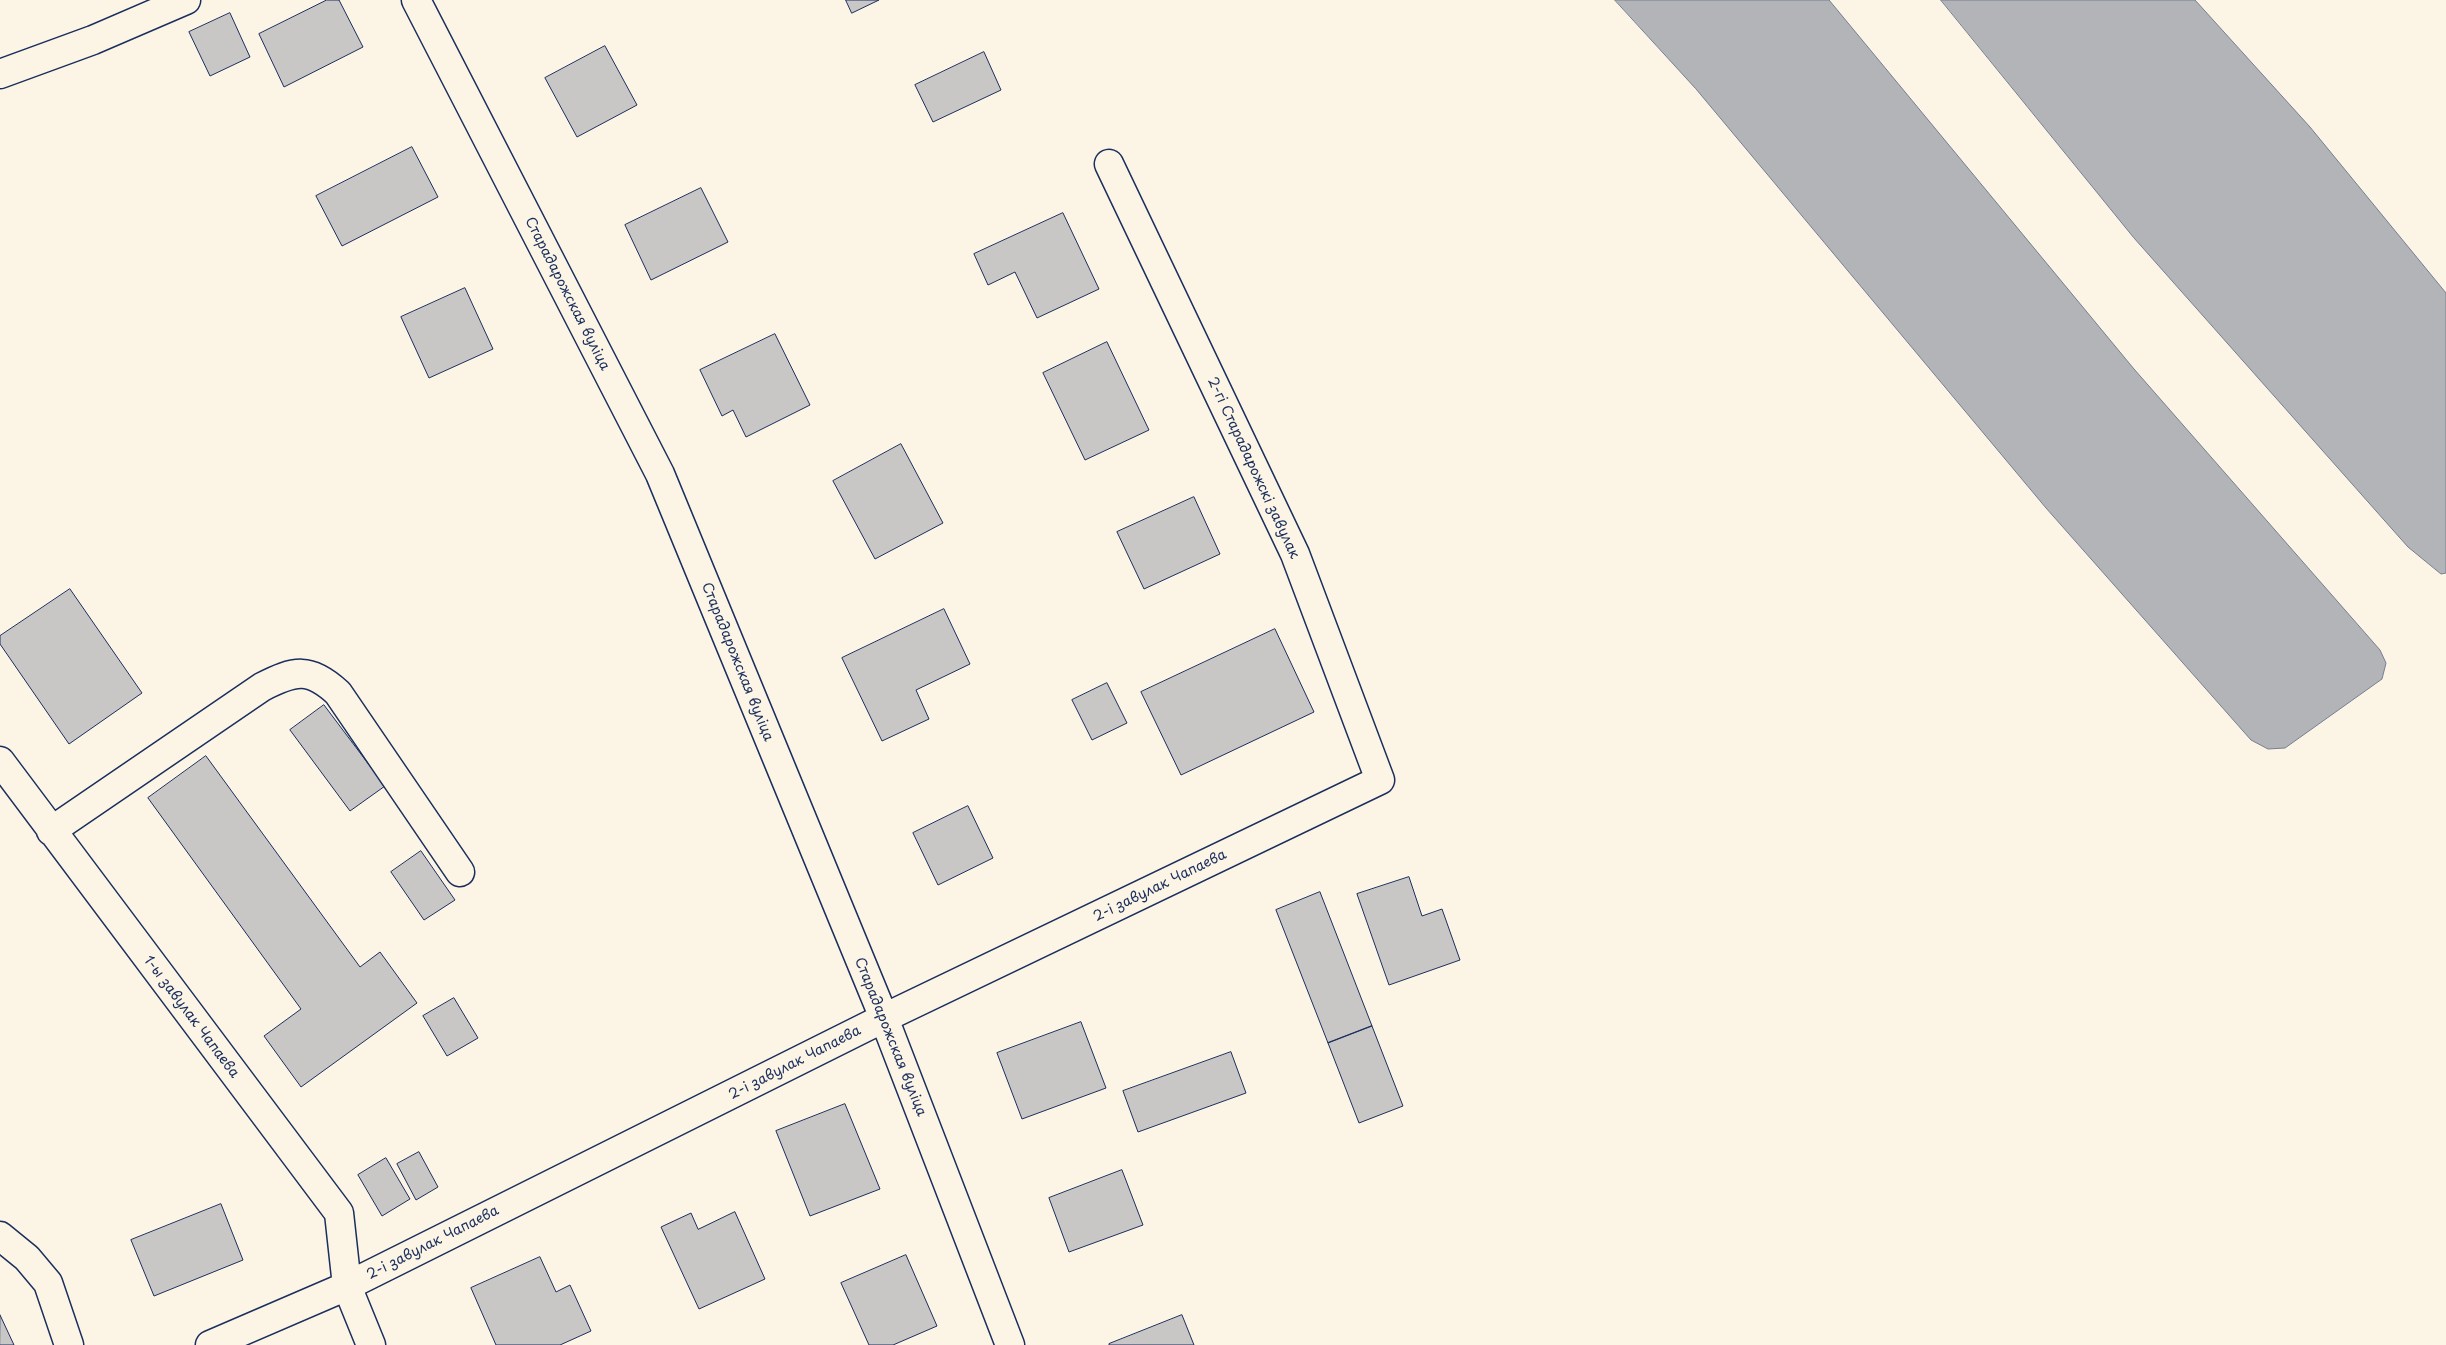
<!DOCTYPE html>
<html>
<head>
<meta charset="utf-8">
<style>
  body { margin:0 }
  canvas { display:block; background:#fcf5e5 }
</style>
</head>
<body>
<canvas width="2446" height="1345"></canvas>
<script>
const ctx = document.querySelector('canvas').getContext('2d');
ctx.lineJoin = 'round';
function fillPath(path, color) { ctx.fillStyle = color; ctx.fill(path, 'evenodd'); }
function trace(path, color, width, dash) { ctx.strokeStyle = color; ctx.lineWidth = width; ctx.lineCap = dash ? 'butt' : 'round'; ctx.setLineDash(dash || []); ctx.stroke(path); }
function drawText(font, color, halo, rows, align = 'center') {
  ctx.font = font + ' "Playpen Sans",sans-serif'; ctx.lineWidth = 4; ctx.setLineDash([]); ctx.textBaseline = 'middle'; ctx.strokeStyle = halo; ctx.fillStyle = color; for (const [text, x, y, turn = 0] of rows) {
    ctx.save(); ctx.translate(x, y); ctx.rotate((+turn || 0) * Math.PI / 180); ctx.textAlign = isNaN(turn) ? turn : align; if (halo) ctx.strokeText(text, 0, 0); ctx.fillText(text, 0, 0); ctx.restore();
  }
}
const water = new Path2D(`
  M 1615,0 L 1829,0 L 2134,369 L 2380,650 L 2386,663 L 2382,679 L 2285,748 L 2268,749 L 2251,740 L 2046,508 L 1696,89 Z
  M 1941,0 L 2195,0 L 2310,127 L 2446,293 L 2446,573 L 2441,574 L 2408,547 L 2134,238 Z`);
fillPath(water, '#b2b4b8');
trace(water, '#767f94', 1);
const building = new Path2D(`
  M 327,0 L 339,0 L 363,47 L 284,87 L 259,34 Z
  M 846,0 L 879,0 L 852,13 Z
  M 230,13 L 250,57 L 210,76 L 189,32 Z
  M 605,46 L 637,105 L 577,137 L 545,78 Z
  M 984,52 L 1001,90 L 933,122 L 915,85 Z
  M 412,147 L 438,197 L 342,246 L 316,196 Z
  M 701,188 L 728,242 L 651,280 L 625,225 Z
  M 1063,213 L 1099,289 L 1037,318 L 1015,272 L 988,285 L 974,254 Z
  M 465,288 L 493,349 L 429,378 L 401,317 Z
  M 775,334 L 810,405 L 746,437 L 733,410 L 722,416 L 700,370 Z
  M 1107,342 L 1149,430 L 1085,460 L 1043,373 Z
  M 901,444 L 943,523 L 875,559 L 833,481 Z
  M 1194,497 L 1220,554 L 1144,589 L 1117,532 Z
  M 70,589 L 142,693 L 69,744 L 0,644 L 0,636 Z
  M 944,609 L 970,664 L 916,690 L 929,719 L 882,741 L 842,658 Z
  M 1275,629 L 1314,712 L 1181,775 L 1141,692 Z
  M 1107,683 L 1127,723 L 1092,740 L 1072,700 Z
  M 324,705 L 385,786 L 350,811 L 290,730 Z
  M 206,756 L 360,967 L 380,952 L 417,1003 L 301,1087 L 264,1036 L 301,1009 L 148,798 Z
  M 968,806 L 993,858 L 938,885 L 913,833 Z
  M 421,851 L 455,900 L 424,920 L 391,872 Z
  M 1409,877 L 1422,916 L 1442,909 L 1460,960 L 1389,985 L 1357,894 Z
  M 1320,892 L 1372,1026 L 1328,1043 L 1276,910 Z
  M 454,998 L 478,1038 L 447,1056 L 423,1016 Z
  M 1081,1022 L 1106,1088 L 1022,1119 L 997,1053 Z
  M 1372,1026 L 1403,1106 L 1359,1123 L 1328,1043 Z
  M 1231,1052 L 1246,1093 L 1138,1132 L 1123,1091 Z
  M 845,1104 L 880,1189 L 810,1216 L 776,1131 Z
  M 419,1152 L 438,1187 L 416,1200 L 397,1164 Z
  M 386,1158 L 410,1199 L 382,1216 L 358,1175 Z
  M 1122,1170 L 1143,1225 L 1069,1252 L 1049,1198 Z
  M 221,1204 L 243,1260 L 154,1296 L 131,1240 Z
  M 735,1212 L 765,1279 L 699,1309 L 661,1227 L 691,1213 L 698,1229 Z
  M 906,1255 L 937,1326 L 893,1345 L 869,1345 L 841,1283 Z
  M 540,1257 L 556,1292 L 570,1285 L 591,1331 L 560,1345 L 496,1345 L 471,1288 Z
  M 0,1315 L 14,1345 L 0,1345 Z
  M 1182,1315 L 1194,1345 L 1109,1345 L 1109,1344 Z`);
fillPath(building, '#c8c7c6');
trace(building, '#1b2f5e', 1);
const minor = new Path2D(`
  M 416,0 L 660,474 L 884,1018 L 1010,1345
  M 0,74 L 93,40 L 186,0
  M 0,761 L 339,1213 L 347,1286 L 371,1345
  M 51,831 L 262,687 C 295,670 310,667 338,693 L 460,872
  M 0,1236 L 27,1258 L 48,1283 L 69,1345
  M 210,1345 L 347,1286 L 884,1018 L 1380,780 L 1295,554 L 1109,164`);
trace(minor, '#1b2f5e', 31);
trace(minor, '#fcf5e5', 28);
drawText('14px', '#1b2f5e', '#fcf5e5', [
  ["Старадарожская вуліца",567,294,63],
  ["2-гі Старадарожскі завулак",1253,468,65],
  ["Старадарожская вуліца",737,662,68],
  ["2-і завулак Чапаева",1160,886,-26],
  ["1-ы завулак Чапаева",191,1017,53],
  ["Старадарожская вуліца",890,1037,68],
  ["2-і завулак Чапаева",795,1063,-27],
  ["2-і завулак Чапаева",433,1243,-27]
]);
</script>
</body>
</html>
